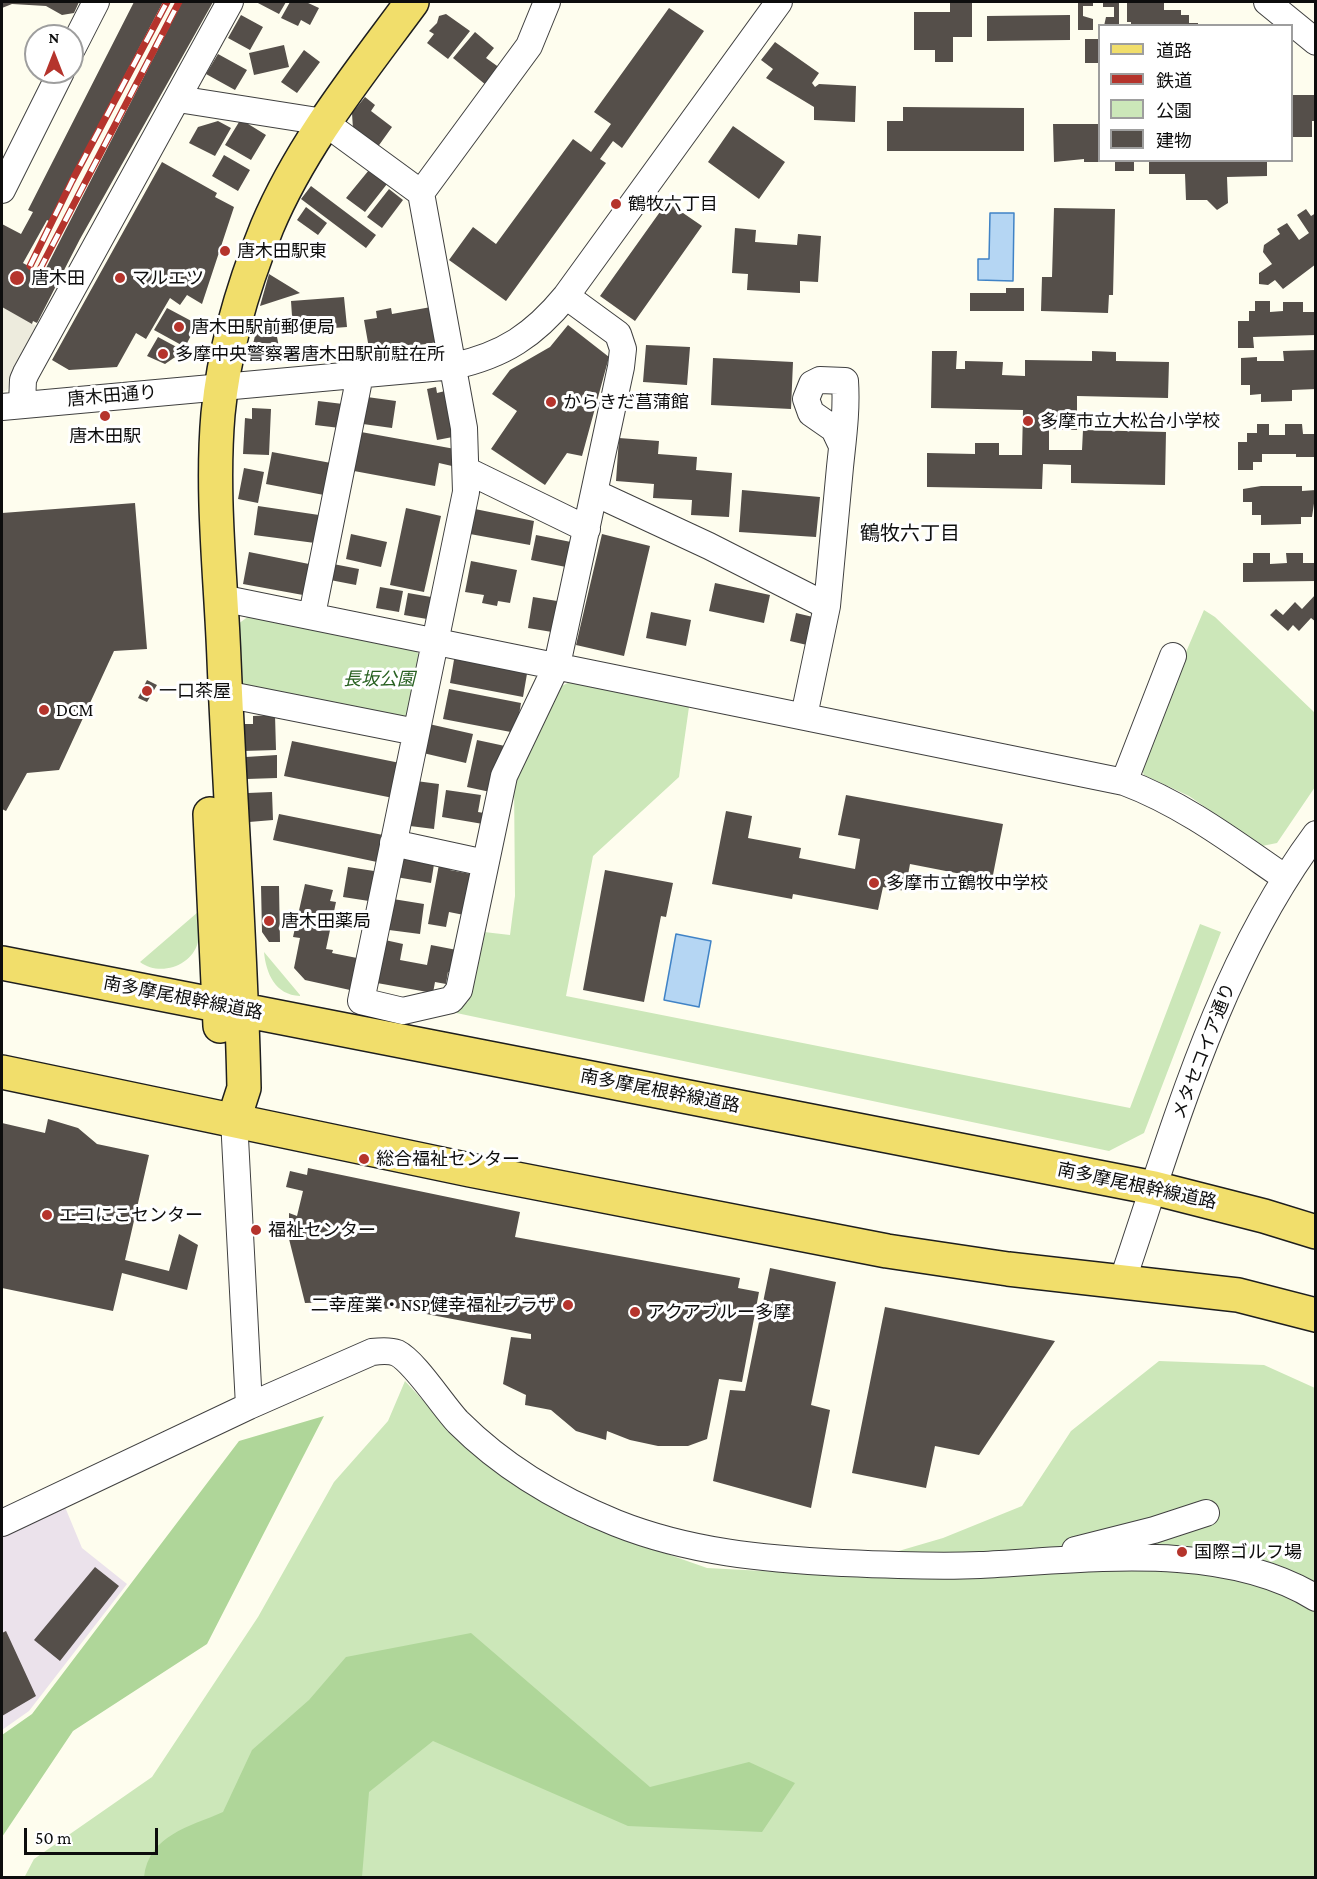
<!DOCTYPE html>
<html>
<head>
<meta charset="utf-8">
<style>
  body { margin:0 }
  #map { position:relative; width:1317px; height:1879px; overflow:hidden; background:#fefdee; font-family:"Crimson Pro","Noto Sans JP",serif }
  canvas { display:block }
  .frame { position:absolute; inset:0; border:3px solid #0d0d0d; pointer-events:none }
  .legend { position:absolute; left:1098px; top:24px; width:195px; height:138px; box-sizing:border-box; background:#fff; border:2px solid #9e9e9e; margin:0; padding:8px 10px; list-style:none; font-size:18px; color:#0d0d0d }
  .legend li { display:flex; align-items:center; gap:12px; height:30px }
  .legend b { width:30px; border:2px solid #9e9e9e }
  .north { position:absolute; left:24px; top:24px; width:60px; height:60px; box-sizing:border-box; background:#fff; border:2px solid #9e9e9e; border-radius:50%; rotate:0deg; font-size:16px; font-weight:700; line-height:24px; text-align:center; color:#0d0d0d }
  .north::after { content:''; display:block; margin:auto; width:21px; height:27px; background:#b5342c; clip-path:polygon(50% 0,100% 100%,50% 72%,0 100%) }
  .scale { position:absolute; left:24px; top:1828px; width:134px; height:27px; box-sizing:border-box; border:3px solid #0d0d0d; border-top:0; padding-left:8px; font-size:18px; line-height:21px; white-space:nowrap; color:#0d0d0d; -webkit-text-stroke:4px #fff; paint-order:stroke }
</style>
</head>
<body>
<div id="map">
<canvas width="1317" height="1879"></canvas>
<div class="frame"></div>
<ul class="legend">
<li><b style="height:8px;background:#f1de6b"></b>道路</li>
<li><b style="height:8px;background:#b5342c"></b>鉄道</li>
<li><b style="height:16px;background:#cce7b9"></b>公園</li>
<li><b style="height:16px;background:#554f4a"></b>建物</li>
</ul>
<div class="north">N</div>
<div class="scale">50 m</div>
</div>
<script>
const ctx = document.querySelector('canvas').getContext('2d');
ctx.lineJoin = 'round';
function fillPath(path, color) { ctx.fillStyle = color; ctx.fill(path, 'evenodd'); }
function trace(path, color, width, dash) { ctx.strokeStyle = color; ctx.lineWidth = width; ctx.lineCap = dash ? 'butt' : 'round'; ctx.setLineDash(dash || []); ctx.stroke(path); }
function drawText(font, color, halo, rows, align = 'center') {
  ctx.font = font + ' "Crimson Pro","Noto Sans JP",serif'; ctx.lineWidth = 6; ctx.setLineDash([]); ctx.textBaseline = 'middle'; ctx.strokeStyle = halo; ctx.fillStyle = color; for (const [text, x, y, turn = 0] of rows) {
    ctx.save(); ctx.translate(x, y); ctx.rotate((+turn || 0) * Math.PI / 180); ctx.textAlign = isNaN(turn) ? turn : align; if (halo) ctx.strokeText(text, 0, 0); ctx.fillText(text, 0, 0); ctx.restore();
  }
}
fillPath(new Path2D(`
  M 65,1507 L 82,1548 L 127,1584 L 29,1711 L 2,1730 L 2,1537 Z`), '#ebe2eb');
fillPath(new Path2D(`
  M 1204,610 L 1215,617 L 1315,713 L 1315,787 L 1277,843 L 1262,846 L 1189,796 L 1144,775 L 1139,762 Z
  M 249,616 L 414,648 L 423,660 L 411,715 L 399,720 L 247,689 L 239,682 L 238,624 Z
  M 573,680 L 689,707 L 679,777 L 593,856 L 566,996 L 1130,1108 L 1200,924 L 1221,932 L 1144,1133 L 1109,1151 L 447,1011 L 468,1002 L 484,932 L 510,935 L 515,896 L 514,783 L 562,686 Z
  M 198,912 C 198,922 201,932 198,942 C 192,966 160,977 140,962 Z
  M 264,952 L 300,995 L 300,996 C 275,995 266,973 264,952 Z
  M 1159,1361 L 1264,1365 L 1315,1388 L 1315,1877 L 24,1878 L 34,1859 L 152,1777 L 258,1617 L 334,1482 L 388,1421 L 405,1381 L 458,1438 L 582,1524 L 707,1568 L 820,1574 L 943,1538 L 1022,1506 L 1071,1431 Z`), '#cce7b9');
fillPath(new Path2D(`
  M 324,1416 L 207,1644 L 73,1731 L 2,1837 L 2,1735 L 32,1714 L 239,1441 Z
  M 471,1633 L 650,1787 L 749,1762 L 795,1783 L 762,1832 L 628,1826 L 433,1741 L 369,1792 L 362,1877 L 144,1877 C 149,1835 189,1827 223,1812 L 252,1750 L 309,1700 L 346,1657 Z`), '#afd699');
fillPath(new Path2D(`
  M 2,307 L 42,329 L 7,390 L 2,392 Z`), '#edebdd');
const water = new Path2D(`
  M 990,213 L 1014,213 L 1013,281 L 978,280 L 978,259 L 989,259 Z
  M 676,934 L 711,941 L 699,1007 L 664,1000 Z`);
fillPath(water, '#b5d6f3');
trace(water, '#4083c6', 1.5);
fillPath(new Path2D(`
  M 2,2 L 79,2 L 74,13 L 62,15 L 46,6 L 12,4 L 2,8 Z
  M 134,2 L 163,2 L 49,221 L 47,220 L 23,263 L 43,274 L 182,2 L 213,2 L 80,239 L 37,323 L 33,321 L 32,324 L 2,307 L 2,224 L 21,234 L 33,212 L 28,210 Z
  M 256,2 L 286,2 L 279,14 Z
  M 290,2 L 306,2 L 319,8 L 310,25 L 301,20 L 298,26 L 281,18 Z
  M 950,2 L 972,2 L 972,37 L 953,37 L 953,62 L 935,62 L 935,50 L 914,50 L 914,12 L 950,12 Z
  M 1078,2 L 1093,2 L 1093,6 L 1083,6 L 1083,16 L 1093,19 L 1093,30 L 1078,30 Z
  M 1103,2 L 1119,2 L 1119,26 L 1104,26 L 1106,17 L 1114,17 L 1114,7 L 1103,7 Z
  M 1127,2 L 1164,2 L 1164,10 L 1181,10 L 1181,15 L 1189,15 L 1189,23 L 1198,23 L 1198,26 L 1131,26 L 1131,22 L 1127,22 Z
  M 669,8 L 704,31 L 622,148 L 613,141 L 600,159 L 606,163 L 506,301 L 449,260 L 473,227 L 496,244 L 573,139 L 591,152 L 611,124 L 594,112 Z
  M 446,14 L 470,31 L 448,59 L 427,43 L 434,34 L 429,31 L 437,23 L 439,16 Z
  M 241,15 L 263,27 L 250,50 L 228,38 Z
  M 1070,15 L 1070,40 L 987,41 L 987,16 Z
  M 475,32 L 494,48 L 486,58 L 500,68 L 486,85 L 453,58 Z
  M 1085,39 L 1100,39 L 1100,63 L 1085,63 Z
  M 775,42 L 819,73 L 812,83 L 815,87 L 819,84 L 856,86 L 855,122 L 814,120 L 814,107 L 766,78 L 773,69 L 761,60 Z
  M 284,45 L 289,67 L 254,75 L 249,53 Z
  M 304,50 L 320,62 L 297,93 L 281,82 Z
  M 218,54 L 247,70 L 235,90 L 206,74 Z
  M 1292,95 L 1316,95 L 1316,121 L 1312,121 L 1312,137 L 1292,137 Z
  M 365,97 L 375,105 L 371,111 L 392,127 L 377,148 L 353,129 L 352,113 Z
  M 903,107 L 1024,108 L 1024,151 L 887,151 L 887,121 L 903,121 Z
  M 218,121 L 231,128 L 215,156 L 189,143 L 198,127 Z
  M 239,122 L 245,122 L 266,135 L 251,160 L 225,145 Z
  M 1053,124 L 1100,124 L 1100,162 L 1084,162 L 1084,159 L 1054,162 Z
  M 733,126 L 785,162 L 759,199 L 708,162 Z
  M 224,155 L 250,170 L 238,191 L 212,176 Z
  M 1115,160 L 1134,160 L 1134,171 L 1115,171 Z
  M 1149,160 L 1267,160 L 1267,176 L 1227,177 L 1228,203 L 1217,210 L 1207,200 L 1186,200 L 1185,174 L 1149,174 Z
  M 162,162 L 217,193 L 215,197 L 234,207 L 202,304 L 187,295 L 180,305 L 170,298 L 146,339 L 136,333 L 117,367 L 69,370 L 52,360 Z
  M 369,170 L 387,184 L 365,212 L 346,198 Z
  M 311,186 L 376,235 L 366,248 L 301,199 Z
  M 389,189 L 403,200 L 382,228 L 367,217 Z
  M 667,202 L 702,226 L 635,321 L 600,296 Z
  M 306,207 L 327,223 L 318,235 L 297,220 Z
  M 1054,208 L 1115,209 L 1113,295 L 1109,295 L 1108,313 L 1041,311 L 1042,277 L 1052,277 Z
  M 1306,209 L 1311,216 L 1316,213 L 1316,264 L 1283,289 L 1275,280 L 1268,285 L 1259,284 L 1259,273 L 1272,264 L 1263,252 L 1264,245 L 1280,234 L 1277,229 L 1287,223 L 1299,240 L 1309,233 L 1297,215 Z
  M 735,228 L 756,230 L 755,242 L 797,245 L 798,234 L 821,236 L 818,282 L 800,281 L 800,293 L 747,290 L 748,274 L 732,273 Z
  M 269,274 L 300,293 L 260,306 Z
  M 1006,288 L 1024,288 L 1024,311 L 970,311 L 970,293 L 1006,293 Z
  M 344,297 L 347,327 L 293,331 L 291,301 Z
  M 1255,301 L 1270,301 L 1270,312 L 1283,311 L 1283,302 L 1303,302 L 1303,312 L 1316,312 L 1316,335 L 1253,337 L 1254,348 L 1238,348 L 1238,321 L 1249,321 L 1249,311 L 1255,311 Z
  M 431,307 L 437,342 L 370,354 L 364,320 L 377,318 L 376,311 L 391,308 L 392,314 Z
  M 167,308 L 197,324 L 185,347 L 154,330 Z
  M 568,325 L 609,357 L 582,456 L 567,453 L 545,485 L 491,449 L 517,411 L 492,394 L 510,370 L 550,347 Z
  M 275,327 L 281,357 L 269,359 L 253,344 L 257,328 Z
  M 158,337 L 184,351 L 165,364 L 147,356 Z
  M 646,345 L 690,347 L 687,385 L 643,382 Z
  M 1316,350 L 1316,389 L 1292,390 L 1292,401 L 1261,402 L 1261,394 L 1250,395 L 1250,385 L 1241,385 L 1241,358 L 1257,357 L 1257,361 L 1284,361 L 1283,351 Z
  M 932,351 L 957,351 L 956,369 L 965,369 L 965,361 L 1003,362 L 1002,375 L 1025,376 L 1025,360 L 1092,361 L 1092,351 L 1116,352 L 1116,361 L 1169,362 L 1168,398 L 1077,396 L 1077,430 L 1049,429 L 1049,450 L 1082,450 L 1083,430 L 1166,432 L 1165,485 L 1071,483 L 1071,465 L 1043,464 L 1042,489 L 927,487 L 927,453 L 975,454 L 975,443 L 999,443 L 999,455 L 1022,455 L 1023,410 L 931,408 Z
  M 713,358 L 793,362 L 791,409 L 711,405 Z
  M 436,387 L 437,393 L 449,390 L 458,436 L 437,440 L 427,389 Z
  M 367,397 L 396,401 L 392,428 L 363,424 Z
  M 318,401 L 343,404 L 340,428 L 315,425 Z
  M 252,408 L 271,409 L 269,455 L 243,454 L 245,418 L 252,419 Z
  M 1257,424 L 1269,424 L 1269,435 L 1285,435 L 1285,424 L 1302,424 L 1303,434 L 1316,434 L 1316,457 L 1296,457 L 1296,454 L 1262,454 L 1262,462 L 1253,462 L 1253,470 L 1238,470 L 1238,442 L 1247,442 L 1247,433 L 1257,433 Z
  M 361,432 L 455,449 L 452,466 L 439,463 L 435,486 L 354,471 Z
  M 619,438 L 659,441 L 658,454 L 697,457 L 696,470 L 732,473 L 729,517 L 691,515 L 692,500 L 653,498 L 654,484 L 616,481 Z
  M 272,452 L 331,463 L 324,495 L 266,484 Z
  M 244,468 L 264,472 L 258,503 L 238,499 Z
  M 1261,486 L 1302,486 L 1302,491 L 1316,490 L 1312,517 L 1301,517 L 1301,524 L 1261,525 L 1261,515 L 1252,515 L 1252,502 L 1243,502 L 1243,489 Z
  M 742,490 L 820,497 L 816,537 L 739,532 Z
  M 135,503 L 147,649 L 114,651 L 59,770 L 27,773 L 6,811 L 2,809 L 2,513 Z
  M 258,506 L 319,515 L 315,543 L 254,535 Z
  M 406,508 L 441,516 L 424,592 L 390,585 Z
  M 475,509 L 534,521 L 530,545 L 470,534 Z
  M 351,534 L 387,542 L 381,567 L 346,559 Z
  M 602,534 L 650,546 L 624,656 L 576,645 Z
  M 536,535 L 571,542 L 566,567 L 531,560 Z
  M 249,552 L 309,564 L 303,595 L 243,584 Z
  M 1253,553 L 1270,553 L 1270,564 L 1287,563 L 1286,553 L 1303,553 L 1303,563 L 1316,563 L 1316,581 L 1243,582 L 1243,563 L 1253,563 Z
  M 471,561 L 517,570 L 510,603 L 498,601 L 497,606 L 482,603 L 484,595 L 465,592 Z
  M 328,563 L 359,569 L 356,585 L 325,579 Z
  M 715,583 L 770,595 L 764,623 L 709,611 Z
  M 380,587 L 403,591 L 399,612 L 376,608 Z
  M 408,593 L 431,597 L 427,619 L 404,615 Z
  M 1316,594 L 1316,622 L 1311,618 L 1299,631 L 1293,625 L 1288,631 L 1270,615 L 1276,609 L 1283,615 L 1295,602 L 1302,609 Z
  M 533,597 L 557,601 L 552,632 L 528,628 Z
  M 651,612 L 691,620 L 686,646 L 646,638 Z
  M 796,613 L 813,617 L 807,645 L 790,641 Z
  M 455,654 L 528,668 L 523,697 L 450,683 Z
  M 147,680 L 157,685 L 147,702 L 138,698 Z
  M 449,689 L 521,703 L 516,733 L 443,719 Z
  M 275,715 L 276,750 L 243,751 L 242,724 L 253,724 L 253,716 Z
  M 429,724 L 473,734 L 466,763 L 423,753 Z
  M 477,740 L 505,746 L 495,793 L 467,787 Z
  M 292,741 L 400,763 L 393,798 L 284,776 Z
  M 277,755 L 277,778 L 247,779 L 246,757 Z
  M 416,781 L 439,784 L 434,829 L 410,826 Z
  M 446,790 L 481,795 L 478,812 L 484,813 L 483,824 L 442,817 Z
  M 272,792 L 273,820 L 249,822 L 248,793 Z
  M 846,795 L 1003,824 L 992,880 L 910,864 L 905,891 L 883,887 L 878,910 L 793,894 L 792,899 L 712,884 L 726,811 L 752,816 L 748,838 L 801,848 L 799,858 L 855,869 L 860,839 L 838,835 Z
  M 279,814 L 383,835 L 377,862 L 273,840 Z
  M 399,856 L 435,858 L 431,883 L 396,877 Z
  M 440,859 L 452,862 L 450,870 L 476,875 L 469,916 L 449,912 L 446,927 L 428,924 Z
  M 348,867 L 374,871 L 369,901 L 343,897 Z
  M 605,870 L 673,883 L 666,917 L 661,916 L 644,1002 L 583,990 Z
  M 305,884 L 333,890 L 330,901 L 336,902 L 326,949 L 333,950 L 332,953 L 357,958 L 350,990 L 305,980 L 294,968 L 300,938 L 293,937 Z
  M 261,886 L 279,886 L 280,942 L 269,942 L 262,932 Z
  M 393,899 L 424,904 L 420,934 L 389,930 Z
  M 385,940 L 403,944 L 400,960 L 427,965 L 431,945 L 462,951 L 458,974 L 448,972 L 446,984 L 435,982 L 433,993 L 377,983 Z
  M 48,1119 L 78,1128 L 97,1144 L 149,1155 L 125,1260 L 169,1271 L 179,1234 L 198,1245 L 187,1290 L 122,1273 L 113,1311 L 2,1288 L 2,1123 L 45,1133 Z
  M 308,1168 L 520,1212 L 515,1237 L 740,1278 L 738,1288 L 759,1292 L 742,1382 L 719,1379 L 707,1439 L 688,1446 L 658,1446 L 630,1440 L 607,1431 L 606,1440 L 576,1431 L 551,1410 L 525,1405 L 526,1395 L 503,1384 L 511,1337 L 531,1339 L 531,1334 L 395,1308 L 383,1309 L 374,1301 L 305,1303 L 289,1239 L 289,1213 L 297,1216 L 303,1191 L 286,1187 L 290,1171 L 307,1175 Z
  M 770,1268 L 836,1282 L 811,1405 L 830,1410 L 811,1508 L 713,1481 L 730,1390 L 745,1391 Z
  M 885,1307 L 1055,1341 L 979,1455 L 935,1446 L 926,1488 L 852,1473 Z
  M 95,1567 L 119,1586 L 60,1661 L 34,1640 Z
  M 6,1631 L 36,1696 L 2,1716 L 2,1633 Z`), '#554f4a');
const minor = new Path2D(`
  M 547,2 L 529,46 L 421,193 L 464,428 L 466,492 L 361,1001 L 403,1011 L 451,1000 L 459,990 L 504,776 L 557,665 L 621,367 L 623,349 L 618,334 L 566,296
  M 1267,2 L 1316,42
  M 72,49 L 96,2
  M 178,99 L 324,122 L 421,193
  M 2,190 L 61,72
  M 22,404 L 23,380 L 26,373 L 230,2
  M 2,407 L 454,366 C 504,355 534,335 566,296 L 779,2
  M 468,471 L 587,529
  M 595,493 L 709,546 L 827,606
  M 221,598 L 1124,782 C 1183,804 1233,842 1284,877
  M 312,615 L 360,375
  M 225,694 L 416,732
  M 804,716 L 827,606 L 840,467 C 843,438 847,410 845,381 L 820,380 L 812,384 L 806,399 L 811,413 L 834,429 L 842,446
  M 1124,782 L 1173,656
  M 393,843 L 485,863
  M 234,1119 L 249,1406
  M 1122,1282 C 1174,1129 1218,966 1316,834
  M 2,1523 L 249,1406 L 372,1352 C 380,1351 389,1350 397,1353 C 415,1362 442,1405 458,1422 C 502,1466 559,1500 616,1523 C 689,1552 764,1559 842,1563 C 888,1565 933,1567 980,1565 C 1085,1560 1222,1540 1316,1598
  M 1075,1550 L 1154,1530 L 1206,1513`);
const major = new Path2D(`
  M 210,814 L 220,1026
  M 2,963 L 1154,1188 L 1264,1216 L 1316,1232
  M 2,1072 L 470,1170 L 887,1251 L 1008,1269 L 1238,1295 L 1316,1315
  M 234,1119 L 244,1088 C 241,945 230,803 224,660 C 221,579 211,495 218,414 C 224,350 243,286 267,227 C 302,144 359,74 412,2`);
trace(minor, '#404040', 28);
trace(major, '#1e1e1e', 36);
trace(minor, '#fff', 26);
trace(major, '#f1de6b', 33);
const rail = new Path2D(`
  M 30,266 L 72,181 L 167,2
  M 39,271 L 179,2`);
trace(rail, '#b5342c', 7);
trace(rail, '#fff', 4.5, [14]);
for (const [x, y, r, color] of [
  [616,204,6,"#b5342c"],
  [225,251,6,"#b5342c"],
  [17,278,8,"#b5342c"],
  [120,278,6,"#b5342c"],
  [179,327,6,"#b5342c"],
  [163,354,6,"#b5342c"],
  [551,402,6,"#b5342c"],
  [105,416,6,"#b5342c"],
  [1028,421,6,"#b5342c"],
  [147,691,6,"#b5342c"],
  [44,710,6,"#b5342c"],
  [874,883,6,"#b5342c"],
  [269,921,6,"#b5342c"],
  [364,1159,6,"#b5342c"],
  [47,1215,6,"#b5342c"],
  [256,1230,6,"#b5342c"],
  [568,1305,6,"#b5342c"],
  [635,1312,6,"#b5342c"],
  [1182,1552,6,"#b5342c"]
]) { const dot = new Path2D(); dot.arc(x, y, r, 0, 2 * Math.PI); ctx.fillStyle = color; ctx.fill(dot); trace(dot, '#fff', 2); }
drawText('18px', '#0d0d0d', '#fff', [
  ["鶴牧六丁目",628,204],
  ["唐木田駅東",237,251],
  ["唐木田",31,278],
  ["マルエツ",132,278],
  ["唐木田駅前郵便局",191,327],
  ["多摩中央警察署唐木田駅前駐在所",175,354],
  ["からきだ菖蒲館",563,402],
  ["多摩市立大松台小学校",1040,421],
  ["唐木田駅",105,436,"center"],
  ["一口茶屋",159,691],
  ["DCM",56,710],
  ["多摩市立鶴牧中学校",886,883],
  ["唐木田薬局",281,921],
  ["総合福祉センター",376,1159],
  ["エコにこセンター",59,1215],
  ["福祉センター",268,1230],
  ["二幸産業・NSP健幸福祉プラザ",556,1305,"right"],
  ["アクアブルー多摩",647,1312],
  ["国際ゴルフ場",1194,1552]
], 'left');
drawText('18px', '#0d0d0d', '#fff', [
  ["唐木田通り",112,396,-5],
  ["南多摩尾根幹線道路",183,998,11],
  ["メタセコイア通り",1204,1051,-69],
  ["南多摩尾根幹線道路",660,1091,11],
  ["南多摩尾根幹線道路",1137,1186,12]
]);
drawText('italic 18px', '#286121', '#fff', [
  ["長坂公園",379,679]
]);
drawText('20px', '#0d0d0d', '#fff', [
  ["鶴牧六丁目",910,534]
]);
</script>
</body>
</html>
